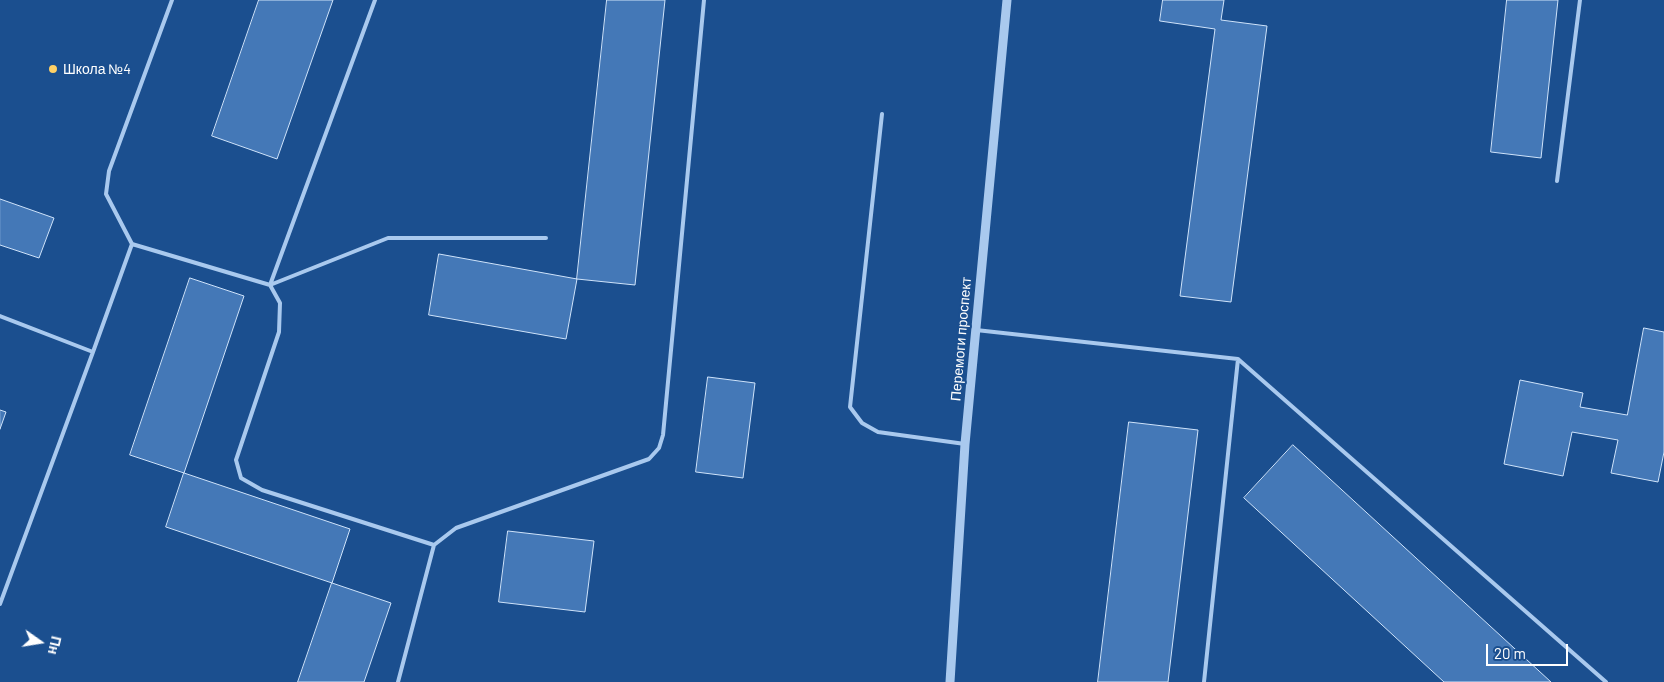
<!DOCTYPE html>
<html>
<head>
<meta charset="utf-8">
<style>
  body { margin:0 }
  #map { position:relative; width:1664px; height:682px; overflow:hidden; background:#1b4f8f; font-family:Barlow,sans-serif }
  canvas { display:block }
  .north { position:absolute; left:15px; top:617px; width:50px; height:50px; -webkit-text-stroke:4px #1b4f8f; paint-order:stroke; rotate:103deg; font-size:14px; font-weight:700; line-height:20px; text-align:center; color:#fff }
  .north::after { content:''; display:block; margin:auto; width:18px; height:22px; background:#fff; clip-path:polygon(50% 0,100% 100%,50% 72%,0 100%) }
  .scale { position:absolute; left:1486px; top:644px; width:82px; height:22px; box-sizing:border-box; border:2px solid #fff; border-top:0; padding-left:6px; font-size:15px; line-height:18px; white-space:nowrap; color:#fff; -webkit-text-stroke:4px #1b4f8f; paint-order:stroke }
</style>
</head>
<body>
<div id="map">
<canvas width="1664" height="682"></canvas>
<div class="north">Пн</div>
<div class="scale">20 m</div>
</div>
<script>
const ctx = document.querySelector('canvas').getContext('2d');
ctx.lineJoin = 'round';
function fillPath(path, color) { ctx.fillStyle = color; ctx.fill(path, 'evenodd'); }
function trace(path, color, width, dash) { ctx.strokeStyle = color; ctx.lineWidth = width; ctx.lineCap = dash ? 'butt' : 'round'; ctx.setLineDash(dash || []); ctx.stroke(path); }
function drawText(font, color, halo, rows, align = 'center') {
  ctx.font = font + ' Barlow,sans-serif'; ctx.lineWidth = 4; ctx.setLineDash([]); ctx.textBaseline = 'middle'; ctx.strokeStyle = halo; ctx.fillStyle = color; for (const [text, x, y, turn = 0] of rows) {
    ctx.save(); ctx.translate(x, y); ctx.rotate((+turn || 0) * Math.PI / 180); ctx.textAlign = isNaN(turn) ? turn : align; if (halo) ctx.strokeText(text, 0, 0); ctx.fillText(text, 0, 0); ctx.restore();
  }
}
const building = new Path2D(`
  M 259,0 L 333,0 L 277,159 L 212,136 Z
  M 607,0 L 665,0 L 635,285 L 577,279 Z
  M 1163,0 L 1224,0 L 1221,20 L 1267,26 L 1231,302 L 1180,296 L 1215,29 L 1160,21 Z
  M 1507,0 L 1558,0 L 1541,158 L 1491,152 Z
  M 0,199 L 54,218 L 39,258 L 0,245 Z
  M 439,254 L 577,279 L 566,339 L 429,315 Z
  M 190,278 L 244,296 L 184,473 L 130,455 Z
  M 1644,328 L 1664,332 L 1664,452 L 1658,482 L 1611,473 L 1618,440 L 1572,432 L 1563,476 L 1504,464 L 1520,380 L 1583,393 L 1580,407 L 1627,415 Z
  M 708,377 L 755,383 L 743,478 L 696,472 Z
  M 0,410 L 6,412 L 0,429 Z
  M 1129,422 L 1198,430 L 1168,682 L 1098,682 Z
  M 1293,445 L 1551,682 L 1444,682 L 1244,498 Z
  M 184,473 L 350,529 L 332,583 L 166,527 Z
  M 508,531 L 594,541 L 585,612 L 499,602 Z
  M 332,583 L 391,603 L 364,682 L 298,682 Z`);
fillPath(building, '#4478b7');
trace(building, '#cfe3fa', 1);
trace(new Path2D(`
  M 882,114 L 850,407 L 862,423 L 878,432 L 965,444
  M 1557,181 L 1580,0
  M 132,244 L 270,285 L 375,0
  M 0,316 L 93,352
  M 976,330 L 1238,359 L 1606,682
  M 434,545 L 262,490 L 241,478 L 236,460 L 279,332 L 280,303 L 270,285 L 388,238 L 546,238
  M 0,604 L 93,352 L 132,244 L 106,194 L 109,171 L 172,0
  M 398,682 L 434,545 L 456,528 L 649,459 L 659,448 L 663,435 L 704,0
  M 1204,682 L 1238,359`), '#a9c9ee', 4);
trace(new Path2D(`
  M 950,682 L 965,444 L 1007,0`), '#a9c9ee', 9);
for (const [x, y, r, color] of [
  [53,69,5,"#ffd166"]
]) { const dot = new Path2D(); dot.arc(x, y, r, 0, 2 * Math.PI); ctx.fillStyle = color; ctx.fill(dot); trace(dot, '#1b4f8f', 2); }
drawText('14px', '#fff', '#1b4f8f', [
  ["Школа №4",63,69]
], 'left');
drawText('14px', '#fff', '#1b4f8f', [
  ["Перемоги проспект",961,339,-85]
]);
</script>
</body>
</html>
